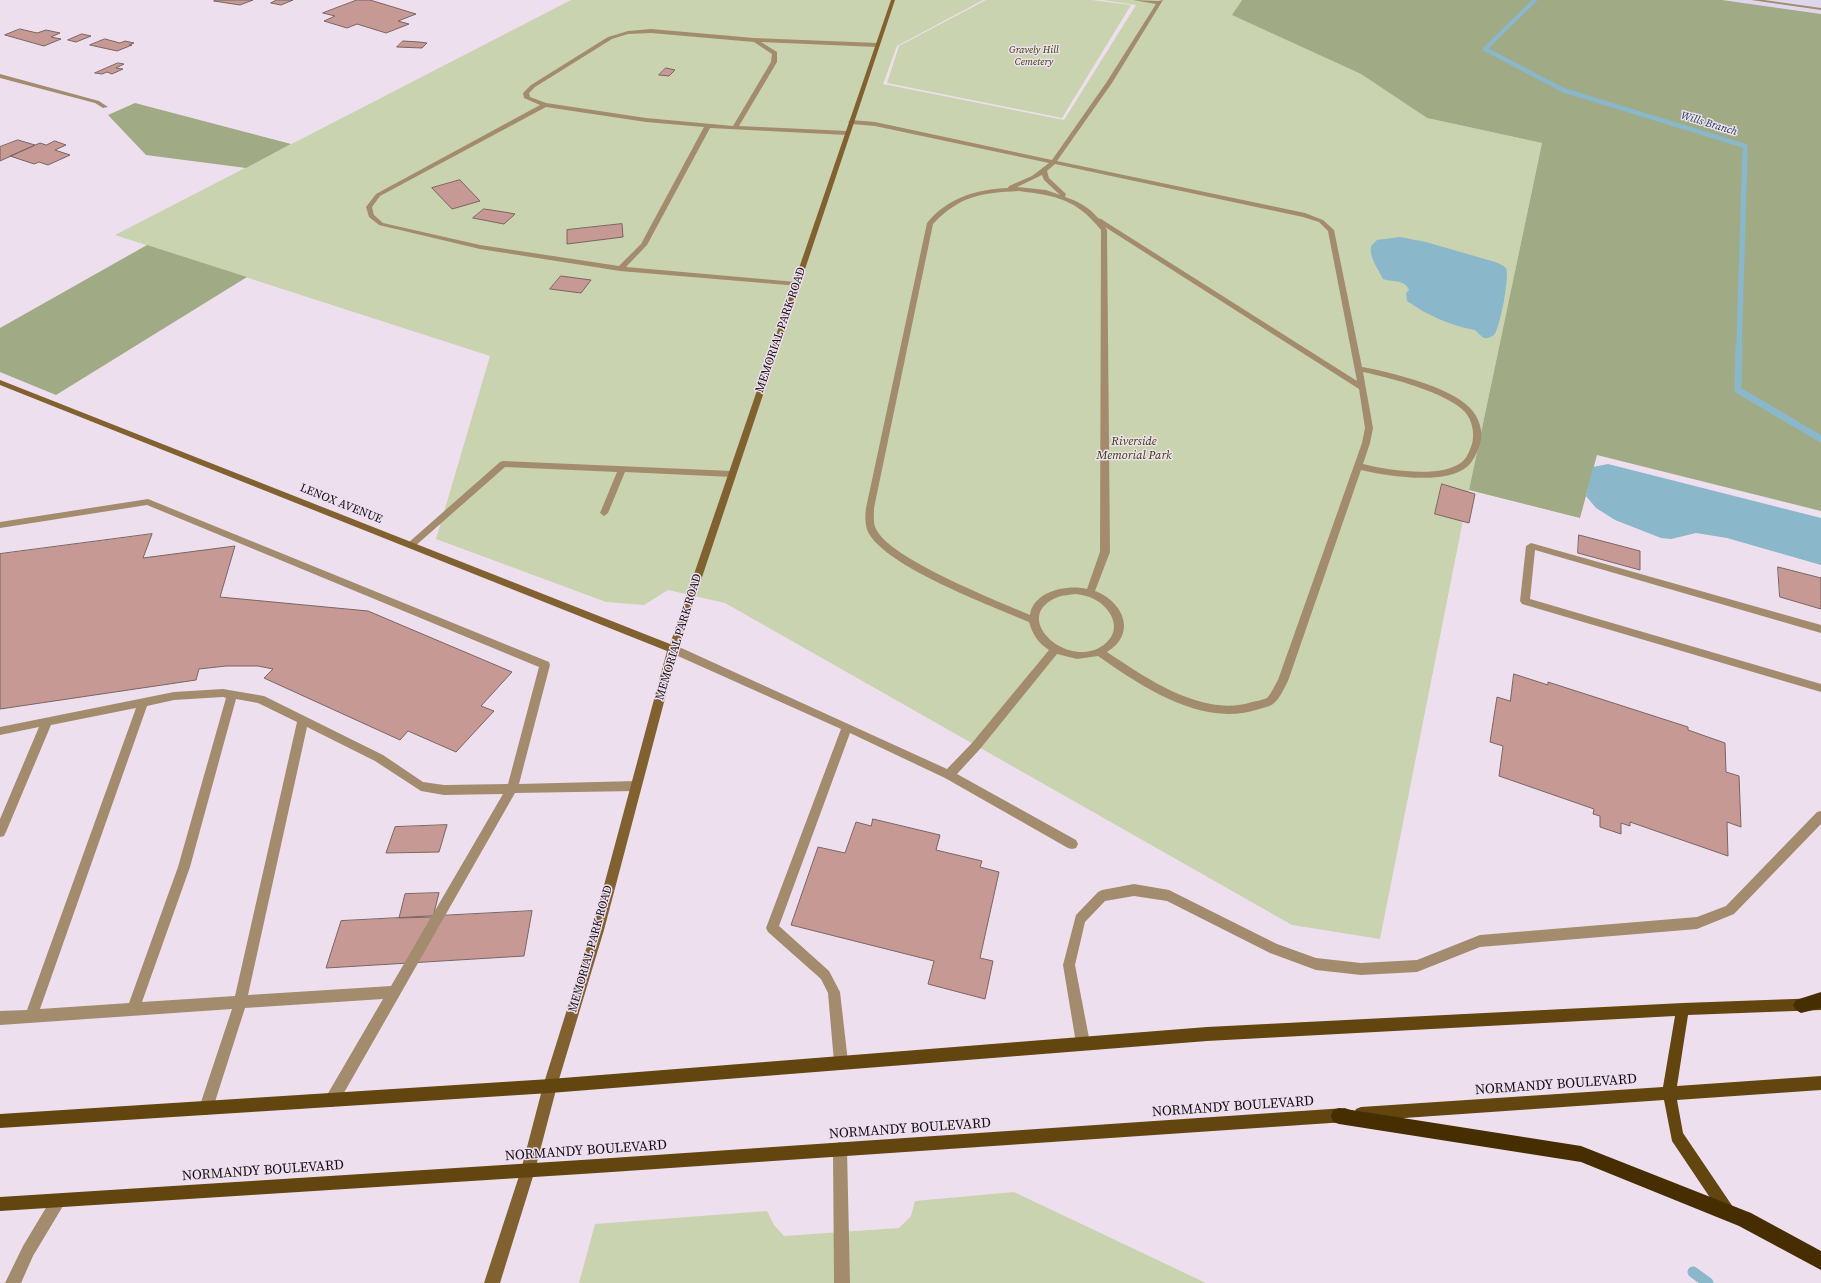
<!DOCTYPE html>
<html>
<head>
<meta charset="utf-8">
<style>
  body { margin:0 }
  canvas { display:block; background:#eedfef }
</style>
</head>
<body>
<canvas width="1821" height="1283"></canvas>
<script>
const ctx = document.querySelector('canvas').getContext('2d');
ctx.lineJoin = 'round';
function fillPath(path, color) { ctx.fillStyle = color; ctx.fill(path, 'evenodd'); }
function trace(path, color, width, dash) { ctx.strokeStyle = color; ctx.lineWidth = width; ctx.lineCap = dash ? 'butt' : 'round'; ctx.setLineDash(dash || []); ctx.stroke(path); }
function drawText(font, color, halo, rows, align = 'center') {
  ctx.font = font + ' "Source Serif 4",serif'; ctx.lineWidth = 3; ctx.setLineDash([]); ctx.textBaseline = 'middle'; ctx.strokeStyle = halo; ctx.fillStyle = color; for (const [text, x, y, turn = 0] of rows) {
    ctx.save(); ctx.translate(x, y); ctx.rotate((+turn || 0) * Math.PI / 180); ctx.textAlign = isNaN(turn) ? turn : align; if (halo) ctx.strokeText(text, 0, 0); ctx.fillText(text, 0, 0); ctx.restore();
  }
}
fillPath(new Path2D(`
  M 1722,0 L 1821,0 L 1821,14 Z`), '#ded6ec');
fillPath(new Path2D(`
  M 571,0 L 983,0 L 897,46 L 883,84 L 1064,120 L 1136,5 L 1102,0 L 1242,0 L 1233,15 L 1361,74 L 1427,118 L 1542,143 L 1469,490 L 1380,939 L 1292,925 L 725,603 L 668,590 L 644,605 L 606,602 L 436,539 L 490,356 L 115,235 Z
  M 986,0 L 1092,0 L 1131,5 L 1062,118 L 887,83 L 899,46 Z
  M 1014,1192 L 1206,1283 L 579,1283 L 595,1224 L 767,1211 L 774,1225 L 784,1236 L 899,1228 L 911,1216 L 915,1201 Z`), '#cad3af');
fillPath(new Path2D(`
  M 1242,0 L 1722,0 L 1821,14 L 1821,511 L 1597,455 L 1580,518 L 1469,490 L 1542,143 L 1427,118 L 1361,74 L 1232,15 Z
  M 135,103 L 291,144 L 246,168 L 146,155 L 108,115 Z
  M 147,245 L 247,277 L 56,395 L 0,372 L 0,328 Z`), '#a0aa84');
fillPath(new Path2D(`
  M 1400,237 L 1426,242 L 1495,262 C 1498,263 1503,265 1506,268 C 1510,275 1500,329 1494,335 C 1483,342 1482,336 1475,330 C 1451,326 1427,315 1407,301 L 1406,293 L 1409,290 C 1405,279 1391,282 1383,279 C 1378,268 1369,258 1371,246 L 1377,240 Z
  M 1608,464 L 1821,518 L 1821,565 L 1727,538 L 1696,533 L 1671,539 L 1661,538 L 1615,520 L 1596,508 L 1586,496 L 1593,467 Z`), '#8ab7c9');
trace(new Path2D(`
  M 1535,0 L 1485,49 L 1563,90 L 1745,146 L 1745,154`), '#8ab7c9', 4.5);
trace(new Path2D(`
  M 1739,347 L 1745,153`), '#8ab7c9', 5.5);
trace(new Path2D(`
  M 1739,346 L 1738,390 L 1821,439`), '#8ab7c9', 7);
trace(new Path2D(`
  M 1693,1272 L 1708,1283`), '#8ab7c9', 11);
const building = new Path2D(`
  M 217,0 L 253,0 L 240,5 L 214,1 Z
  M 277,0 L 293,0 L 281,5 L 271,3 Z
  M 357,0 L 370,0 L 416,14 L 398,21 L 409,24 L 386,33 L 357,24 L 347,28 L 324,21 L 335,16 L 323,13 Z
  M 20,29 L 37,33 L 46,30 L 60,33 L 51,37 L 61,39 L 44,46 L 5,35 Z
  M 82,34 L 91,36 L 76,42 L 68,40 Z
  M 105,39 L 120,43 L 125,41 L 134,43 L 129,45 L 132,45 L 117,51 L 90,45 Z
  M 403,41 L 419,42 L 427,43 L 422,48 L 397,47 Z
  M 118,63 L 124,64 L 116,68 L 123,69 L 112,74 L 107,72 L 102,74 L 95,73 Z
  M 666,68 L 675,70 L 669,76 L 659,75 Z
  M 18,140 L 35,145 L 0,161 L 0,147 Z
  M 55,141 L 66,145 L 55,150 L 70,155 L 48,165 L 39,162 L 34,164 L 10,156 L 40,143 L 46,145 Z
  M 460,180 L 480,201 L 452,209 L 432,188 Z
  M 484,209 L 504,212 L 515,214 L 504,224 L 473,218 Z
  M 622,224 L 623,237 L 567,244 L 567,230 Z
  M 561,276 L 591,280 L 581,293 L 550,289 Z
  M 1442,484 L 1475,494 L 1469,523 L 1435,514 Z
  M 152,534 L 143,558 L 235,546 L 220,597 L 368,611 L 512,672 L 481,706 L 494,711 L 456,752 L 408,731 L 400,740 L 264,678 L 273,669 L 258,666 L 226,666 L 199,669 L 196,680 L 0,709 L 0,554 Z
  M 1579,535 L 1640,551 L 1640,570 L 1578,553 Z
  M 1778,567 L 1821,578 L 1821,609 L 1780,597 Z
  M 1514,674 L 1548,685 L 1548,682 L 1688,727 L 1688,730 L 1725,743 L 1726,772 L 1739,776 L 1741,827 L 1727,822 L 1728,856 L 1630,822 L 1630,826 L 1621,823 L 1621,834 L 1600,827 L 1600,816 L 1593,814 L 1594,809 L 1499,776 L 1503,746 L 1490,742 L 1497,697 L 1510,701 Z
  M 873,819 L 940,835 L 936,850 L 982,861 L 980,867 L 999,872 L 980,958 L 993,961 L 985,999 L 928,984 L 934,961 L 791,925 L 818,847 L 845,853 L 856,822 L 871,826 Z
  M 447,825 L 439,852 L 386,853 L 395,827 Z
  M 439,893 L 433,917 L 399,918 L 405,894 Z
  M 532,911 L 524,956 L 326,968 L 341,921 Z`);
fillPath(building, '#c69994');
trace(building, '#7a6562', 1);
fillPath(new Path2D(`
  M 1133,0 L 1158,1 L 1163,0 L 1112,83 L 1057,161 L 1305,213 L 1323,220 L 1334,230 L 1362,367 C 1390,372 1451,387 1470,408 C 1479,417 1484,432 1480,444 C 1477,452 1474,460 1468,466 C 1446,486 1387,476 1361,470 L 1288,681 C 1285,687 1279,700 1273,704 C 1269,707 1261,708 1256,710 C 1201,727 1141,686 1098,656 L 1077,659 L 1057,654 L 980,749 L 957,774 L 1076,840 L 1078,844 L 1076,848 L 1072,849 L 1068,848 L 945,778 L 850,733 L 779,926 L 829,971 L 840,992 L 848,1062 L 846,1067 L 841,1069 L 836,1067 L 834,1062 L 828,993 L 821,979 L 768,932 L 766,928 L 841,729 L 669,652 L 668,649 L 669,646 L 677,646 L 947,769 L 972,743 L 1049,650 C 1038,643 1033,635 1029,622 C 992,606 886,567 868,532 C 865,525 865,516 866,508 L 927,223 C 947,198 977,189 1008,188 L 1009,186 L 1032,176 L 1049,163 L 875,126 L 851,124 L 848,122 L 851,120 L 875,122 L 1052,160 L 1106,83 L 1156,4 ZM 1055,164 L 1303,217 L 1319,222 L 1328,231 L 1357,381 L 1101,219 L 1098,218 C 1090,208 1078,201 1065,197 L 1066,194 L 1049,178 L 1047,171 ZM 1042,175 L 1044,180 L 1060,195 L 1046,190 L 1017,187 ZM 1019,191 C 1057,196 1076,199 1101,230 L 1100,552 L 1087,589 C 1068,584 1033,591 1030,615 C 998,601 890,559 876,529 C 873,523 874,515 874,508 L 933,224 C 961,195 981,193 1019,191 ZM 1105,227 L 1359,389 L 1365,428 L 1362,443 L 1278,680 C 1275,685 1271,694 1267,698 C 1263,700 1256,701 1252,702 C 1203,718 1146,678 1107,652 C 1137,634 1124,602 1095,591 L 1110,552 L 1107,230 ZM 1363,372 C 1388,377 1448,393 1465,412 C 1472,420 1475,433 1472,444 C 1470,450 1467,458 1462,462 C 1441,479 1387,470 1363,464 L 1370,443 L 1373,428 ZM 1076,594 C 1082,595 1088,596 1094,599 C 1110,607 1123,628 1106,643 C 1071,674 1007,617 1058,597 C 1063,595 1070,595 1076,594 Z
  M 1751,0 L 1764,0 L 1821,8 L 1821,10 Z
  M 651,29 L 754,38 L 877,43 L 880,45 L 877,47 L 761,42 L 777,52 L 777,62 L 739,126 L 847,131 L 850,133 L 847,135 L 710,128 L 647,245 L 626,267 L 796,282 L 800,284 L 799,286 L 620,271 L 480,249 L 379,225 L 369,217 L 366,207 L 376,194 L 540,105 L 524,98 L 523,93 L 531,85 L 608,37 L 628,31 ZM 651,33 L 754,42 L 772,54 L 771,62 L 733,126 L 646,118 L 546,103 L 530,97 L 529,93 L 535,87 L 612,39 L 628,34 ZM 546,107 L 646,122 L 704,127 L 641,244 L 619,266 L 480,245 L 383,223 L 374,215 L 372,207 L 380,196 Z
  M 503,461 L 732,471 L 736,474 L 732,477 L 625,472 L 608,513 L 604,516 L 600,513 L 617,472 L 505,467 L 414,547 L 408,547 L 406,545 L 408,543 L 500,462 Z
  M 148,499 L 549,662 L 550,665 L 519,784 L 636,781 L 640,783 L 642,786 L 640,789 L 636,791 L 515,793 L 337,1105 L 332,1107 L 327,1105 L 325,1100 L 327,1095 L 383,999 L 245,1008 L 213,1108 L 211,1113 L 206,1115 L 201,1113 L 199,1108 L 232,1009 L 0,1025 L 0,1011 L 27,1010 L 136,708 L 51,725 L 6,832 L 4,836 L 0,837 L 0,819 L 39,727 L 0,735 L 0,727 L 174,692 L 223,689 L 264,696 L 383,755 L 423,782 L 444,785 L 508,784 L 539,667 L 147,505 L 0,528 L 0,522 ZM 223,697 L 226,698 L 178,867 L 129,1003 L 40,1009 L 147,706 L 174,700 ZM 236,699 L 258,703 L 297,722 L 235,996 L 142,1002 L 190,867 ZM 307,727 L 375,761 L 421,791 L 444,795 L 503,794 L 391,986 L 248,995 Z
  M 1531,543 L 1821,625 L 1821,633 L 1535,550 L 1530,599 L 1821,684 L 1821,692 L 1522,604 L 1520,601 L 1526,546 Z
  M 1821,811 L 1821,824 L 1734,914 L 1697,929 L 1480,947 L 1417,972 L 1361,975 L 1316,970 L 1270,953 L 1167,901 L 1134,896 L 1105,901 L 1085,922 L 1075,965 L 1090,1043 L 1088,1048 L 1083,1050 L 1078,1048 L 1076,1043 L 1063,965 L 1076,915 L 1098,892 L 1102,890 L 1134,884 L 1169,890 L 1277,944 L 1316,958 L 1361,963 L 1417,960 L 1480,935 L 1697,917 L 1726,906 L 1817,812 Z
  M 58,1194 L 63,1196 L 65,1201 L 63,1206 L 33,1256 L 21,1283 L 5,1283 L 23,1246 L 53,1196 Z`), '#a28c6d');
fillPath(new Path2D(`
  M 0,74 L 99,101 L 108,107 L 103,108 L 95,103 L 0,78 Z
  M 840,1142 L 845,1144 L 847,1149 L 850,1283 L 834,1283 L 833,1149 L 835,1144 Z`), '#a28c6d');
fillPath(new Path2D(`
  M 891,0 L 895,0 L 678,649 L 604,930 L 557,1086 L 535,1170 L 500,1283 L 484,1283 L 521,1170 L 543,1086 L 592,930 L 667,651 L 0,385 L 0,380 L 670,644 Z`), '#816130');
fillPath(new Path2D(`
  M 1821,998 L 1821,1010 L 1688,1015 L 1677,1086 L 1821,1076 L 1821,1090 L 1677,1100 L 1683,1133 L 1733,1207 L 1735,1212 L 1733,1217 L 1728,1219 L 1723,1217 L 1672,1141 L 1664,1100 L 1361,1121 L 1356,1119 L 1354,1114 L 1356,1109 L 1361,1107 L 1663,1087 L 1675,1016 L 1207,1041 L 550,1093 L 0,1128 L 0,1114 L 550,1079 L 1207,1027 L 1683,1003 Z
  M 1345,1108 L 1350,1110 L 1352,1115 L 1350,1120 L 1345,1122 L 597,1173 L 0,1211 L 0,1197 L 597,1159 Z`), '#634510');
fillPath(new Path2D(`
  M 1821,992 L 1821,1008 L 1801,1013 L 1796,1010 L 1793,1005 L 1796,1000 Z
  M 1339,1108 L 1581,1146 L 1751,1213 L 1821,1251 L 1821,1270 L 1739,1226 L 1581,1162 L 1339,1124 L 1333,1122 L 1331,1116 L 1333,1110 Z`), '#472e00');
drawText('italic 10px', '#364000', '#eedfef', [
  ["Gravely Hill",1034,50],
  ["Cemetery",1034,62]
]);
drawText('italic 11px', '#173f4d', '#eedfef', [
  ["Wills Branch",1709,124,17]
]);
drawText('12px', '#151015', '#eedfef', [
  ["MEMORIAL PARK ROAD",781,330,-71],
  ["LENOX AVENUE",341,504,22],
  ["MEMORIAL PARK ROAD",679,637,-73],
  ["MEMORIAL PARK ROAD",591,949,-74]
]);
drawText('italic 12px', '#364000', '#eedfef', [
  ["Riverside",1134,442],
  ["Memorial Park",1134,456]
]);
drawText('14px', '#151015', '#eedfef', [
  ["NORMANDY BOULEVARD",1556,1085,-4],
  ["NORMANDY BOULEVARD",1233,1107,-4],
  ["NORMANDY BOULEVARD",910,1129,-4],
  ["NORMANDY BOULEVARD",586,1151,-4],
  ["NORMANDY BOULEVARD",263,1171,-4]
]);
</script>
</body>
</html>
